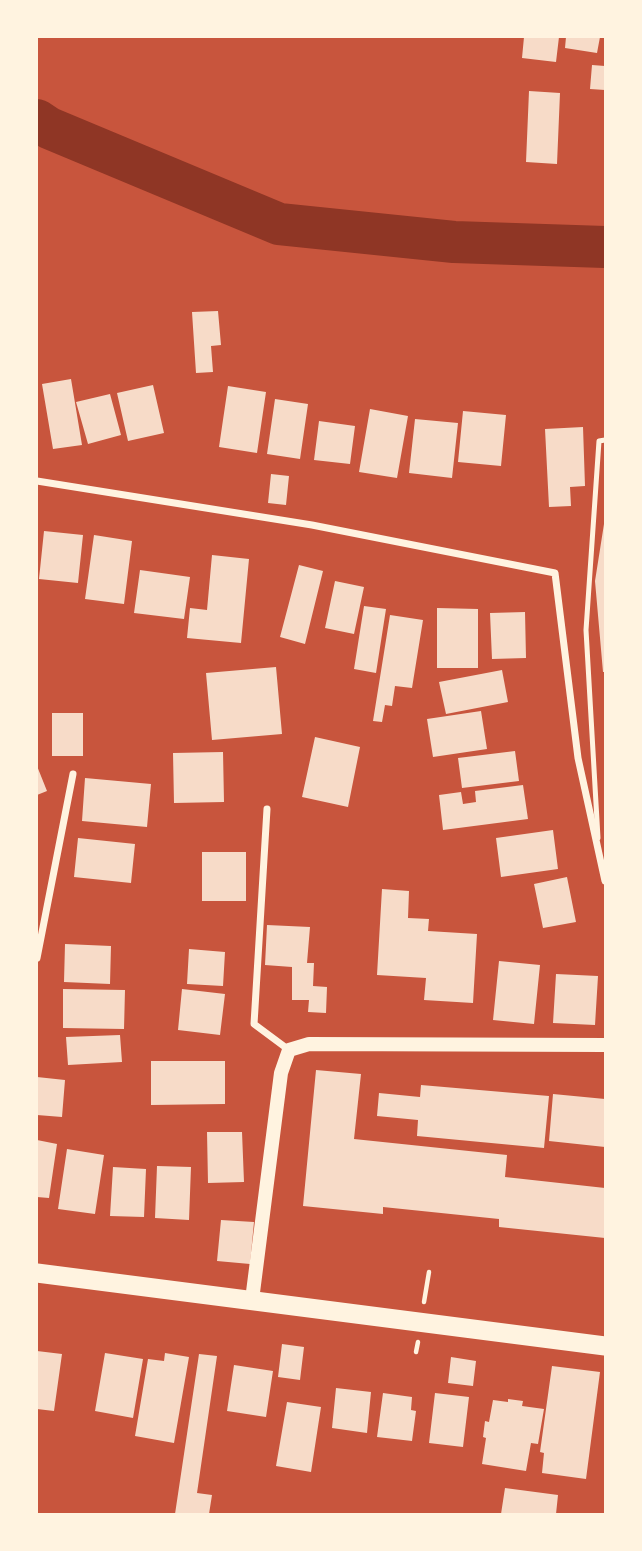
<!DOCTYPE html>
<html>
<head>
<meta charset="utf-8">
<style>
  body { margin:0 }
  #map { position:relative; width:642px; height:1551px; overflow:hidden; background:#c8553d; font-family:"PT Sans Narrow",sans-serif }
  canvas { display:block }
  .frame { position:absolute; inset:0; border:38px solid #fff3e0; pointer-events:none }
</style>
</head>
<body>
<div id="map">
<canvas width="642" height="1551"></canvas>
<div class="frame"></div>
</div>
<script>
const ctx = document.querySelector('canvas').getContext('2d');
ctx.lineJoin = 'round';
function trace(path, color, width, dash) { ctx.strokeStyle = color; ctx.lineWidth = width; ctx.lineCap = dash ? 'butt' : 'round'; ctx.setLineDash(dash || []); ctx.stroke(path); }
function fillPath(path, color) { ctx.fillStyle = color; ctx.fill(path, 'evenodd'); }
trace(new Path2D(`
  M 37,120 L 49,128 L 279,224 L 454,242 L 605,247`), '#8f3625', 42);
fillPath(new Path2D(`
  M 524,37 L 559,37 L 556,62 L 522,58 Z
  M 566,37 L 600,37 L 597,53 L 565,48 Z
  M 592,65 L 605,66 L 605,90 L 590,89 Z
  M 529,91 L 560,93 L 557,164 L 526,162 Z
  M 218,311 L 221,345 L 211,346 L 213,372 L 196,373 L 192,312 Z
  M 71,379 L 82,445 L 53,449 L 42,384 Z
  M 153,385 L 164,433 L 128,441 L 117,393 Z
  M 228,386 L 266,392 L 257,453 L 219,447 Z
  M 110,394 L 121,435 L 88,444 L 76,402 Z
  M 275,399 L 308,404 L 300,459 L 267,454 Z
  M 370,409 L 408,416 L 397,478 L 359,472 Z
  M 463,411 L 506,415 L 501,466 L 458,462 Z
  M 415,419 L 458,423 L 452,478 L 409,473 Z
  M 319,421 L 355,426 L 350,464 L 314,460 Z
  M 583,427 L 585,486 L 570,487 L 571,506 L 549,507 L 545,429 Z
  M 271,474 L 289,476 L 286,505 L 268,503 Z
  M 604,524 L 605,672 L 603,672 L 595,581 Z
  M 44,531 L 83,535 L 78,583 L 39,579 Z
  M 94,535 L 132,541 L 124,604 L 85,599 Z
  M 212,555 L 249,559 L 241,643 L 187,638 L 190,608 L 207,610 Z
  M 299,565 L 323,571 L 305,644 L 280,637 Z
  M 140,570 L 190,577 L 184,619 L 134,613 Z
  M 335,581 L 364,587 L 354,634 L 325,628 Z
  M 364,606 L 386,609 L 376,673 L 354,669 Z
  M 437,608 L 478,609 L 478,668 L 437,668 Z
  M 525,612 L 526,658 L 492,659 L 490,613 Z
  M 390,615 L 423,620 L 412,688 L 395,686 L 392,706 L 385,705 L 382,722 L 373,721 Z
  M 276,667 L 282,734 L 212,740 L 206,673 Z
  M 502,670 L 508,702 L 446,714 L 439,682 Z
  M 481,711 L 487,749 L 433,757 L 427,719 Z
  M 52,713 L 83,713 L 83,756 L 52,756 Z
  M 315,737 L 360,747 L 348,807 L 302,797 Z
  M 515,751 L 519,781 L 462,788 L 458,758 Z
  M 223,752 L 224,802 L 174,803 L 173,753 Z
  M 37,766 L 47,791 L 37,795 Z
  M 85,778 L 151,784 L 147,827 L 82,821 Z
  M 523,785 L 528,819 L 443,830 L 439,795 L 461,792 L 463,804 L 476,802 L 475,791 Z
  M 553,830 L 558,869 L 501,877 L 496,838 Z
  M 78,838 L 135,844 L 131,883 L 74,877 Z
  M 202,852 L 246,852 L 246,901 L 202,901 Z
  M 567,877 L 576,922 L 543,928 L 534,884 Z
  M 382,889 L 409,891 L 408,918 L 429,919 L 428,931 L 477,934 L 473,1003 L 424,1000 L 426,978 L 377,975 Z
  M 267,925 L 310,927 L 307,963 L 314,963 L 313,986 L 327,987 L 326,1013 L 308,1012 L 309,1000 L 292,1000 L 292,967 L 265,965 Z
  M 65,944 L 111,946 L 110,984 L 64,982 Z
  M 189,949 L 225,952 L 223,986 L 187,984 Z
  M 499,961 L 540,965 L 534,1024 L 493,1020 Z
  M 556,974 L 598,976 L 595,1025 L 553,1023 Z
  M 63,989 L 125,990 L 124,1029 L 63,1028 Z
  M 182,989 L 225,994 L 220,1035 L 178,1030 Z
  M 120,1035 L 122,1062 L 68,1065 L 66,1037 Z
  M 151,1061 L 225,1061 L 225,1104 L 151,1105 Z
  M 316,1070 L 361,1074 L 354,1139 L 507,1155 L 505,1177 L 605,1188 L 605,1238 L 499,1227 L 499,1219 L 383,1207 L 383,1214 L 303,1206 Z
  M 37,1077 L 65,1080 L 62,1117 L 37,1115 Z
  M 421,1085 L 549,1096 L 544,1148 L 417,1136 L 418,1120 L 377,1116 L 379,1093 L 420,1097 Z
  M 553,1094 L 605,1099 L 605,1147 L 549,1141 Z
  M 207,1132 L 242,1132 L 244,1182 L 208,1183 Z
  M 37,1140 L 57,1144 L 49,1198 L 37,1197 Z
  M 67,1149 L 104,1155 L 95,1214 L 58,1209 Z
  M 157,1166 L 191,1167 L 189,1220 L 155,1218 Z
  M 113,1167 L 146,1169 L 144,1217 L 110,1216 Z
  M 221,1220 L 254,1222 L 250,1264 L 217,1261 Z
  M 282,1344 L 304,1347 L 300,1380 L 278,1377 Z
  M 37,1351 L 62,1354 L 54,1411 L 37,1409 Z
  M 105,1353 L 143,1359 L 133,1418 L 95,1411 Z
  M 165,1353 L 189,1357 L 174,1443 L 135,1436 L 148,1359 L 164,1361 Z
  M 199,1354 L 217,1356 L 197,1493 L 212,1495 L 209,1514 L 175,1514 Z
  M 451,1357 L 476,1361 L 473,1386 L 448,1383 Z
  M 234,1365 L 273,1371 L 266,1417 L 227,1411 Z
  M 552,1366 L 600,1372 L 586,1479 L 542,1473 L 544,1453 L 540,1452 Z
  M 336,1388 L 371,1392 L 367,1433 L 332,1428 Z
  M 383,1393 L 412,1397 L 411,1410 L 416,1411 L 412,1441 L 377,1437 Z
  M 435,1393 L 469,1397 L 463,1447 L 429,1443 Z
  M 508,1399 L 523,1401 L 522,1406 L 544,1409 L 538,1444 L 531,1443 L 526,1471 L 482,1464 L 486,1438 L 483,1437 L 485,1421 L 489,1422 L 493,1400 L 508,1402 Z
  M 287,1402 L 321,1407 L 311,1472 L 276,1466 Z
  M 505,1488 L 558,1495 L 556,1514 L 501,1514 Z`), '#f7dbc8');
trace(new Path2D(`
  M 424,1302 L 429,1272
  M 416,1352 L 418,1342`), '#fff3e0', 4.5);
trace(new Path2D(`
  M 598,838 L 586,630 L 599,441 L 605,440`), '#fff3e0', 5);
trace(new Path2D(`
  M 37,481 L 312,525 L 555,573 L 578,758 L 605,881
  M 267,809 L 254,1024 L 289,1050
  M 37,958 L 73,774`), '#fff3e0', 7);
trace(new Path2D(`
  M 252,1300 L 281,1073 L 289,1050 L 309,1044 L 605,1045`), '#fff3e0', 14);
trace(new Path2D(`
  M 37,1273 L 605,1346`), '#fff3e0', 19);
</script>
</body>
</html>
